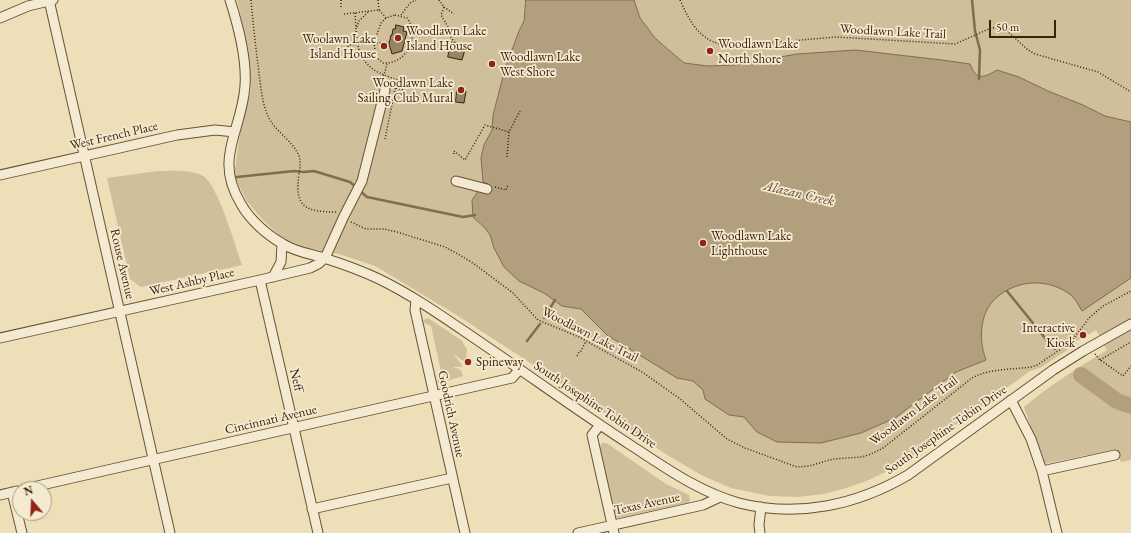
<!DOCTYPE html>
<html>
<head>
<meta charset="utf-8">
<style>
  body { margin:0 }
  #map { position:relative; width:1131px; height:533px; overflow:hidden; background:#eddfb8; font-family:"EB Garamond",serif }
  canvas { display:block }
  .north { position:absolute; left:12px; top:481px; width:40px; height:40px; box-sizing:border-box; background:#f3ead1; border:1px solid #aa9a81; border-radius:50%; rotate:341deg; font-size:11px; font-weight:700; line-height:16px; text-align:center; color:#3d220a }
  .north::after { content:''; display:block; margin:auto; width:14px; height:18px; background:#8f2418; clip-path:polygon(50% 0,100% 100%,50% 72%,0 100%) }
  .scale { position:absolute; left:989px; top:20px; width:67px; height:18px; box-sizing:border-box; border:2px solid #3d220a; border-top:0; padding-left:5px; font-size:12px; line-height:14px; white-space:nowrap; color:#3d220a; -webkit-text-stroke:3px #f3ead1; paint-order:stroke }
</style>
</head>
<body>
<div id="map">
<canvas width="1131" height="533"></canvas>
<div class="north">N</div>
<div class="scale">50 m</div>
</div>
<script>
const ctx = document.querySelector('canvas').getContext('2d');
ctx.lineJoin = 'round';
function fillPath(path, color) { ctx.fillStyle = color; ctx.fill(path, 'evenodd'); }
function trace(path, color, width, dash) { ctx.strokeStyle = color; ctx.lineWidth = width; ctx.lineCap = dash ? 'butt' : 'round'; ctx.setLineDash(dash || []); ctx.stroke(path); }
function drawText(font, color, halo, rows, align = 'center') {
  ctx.font = font + ' "EB Garamond",serif'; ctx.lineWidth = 3.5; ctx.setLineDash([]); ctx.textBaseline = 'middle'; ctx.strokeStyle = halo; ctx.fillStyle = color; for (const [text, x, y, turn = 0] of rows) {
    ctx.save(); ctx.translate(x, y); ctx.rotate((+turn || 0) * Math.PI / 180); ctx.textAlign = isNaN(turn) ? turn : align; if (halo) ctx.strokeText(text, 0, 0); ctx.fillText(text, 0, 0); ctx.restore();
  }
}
fillPath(new Path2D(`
  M 237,0 L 1131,0 L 1131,460 L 1121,462 L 1117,449 L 1044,464 L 1024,407 C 1050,385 1079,367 1107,350 L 1096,330 L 1077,341 L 1075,345 L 1040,368 L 1030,371 L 913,456 L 884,473 L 864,482 L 846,488 L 824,494 L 798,497 L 769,496 L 731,488 L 703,476 L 667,455 L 529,362 L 455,314 L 375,266 L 339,254 L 308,248 L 287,240 L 280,236 L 262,219 L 246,200 L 236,180 L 235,169 L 240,133 L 251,90 L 248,48 Z
  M 158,171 C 172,171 190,169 203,176 C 217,183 236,247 242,265 L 141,287 L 130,279 L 107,178 Z
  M 428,318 L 461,340 L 467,349 L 466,361 L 463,361 L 455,355 L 454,355 L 462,365 L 462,367 L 453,367 L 461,370 L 463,376 L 440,383 L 437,382 L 442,376 L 431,326 L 423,322 L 425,319 Z
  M 602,443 L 605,443 L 608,444 L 666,484 L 689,495 L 690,500 L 688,503 L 618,518 L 615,517 L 600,449 L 600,446 Z`), '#cfbf9a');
const water = new Path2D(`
  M 526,0 L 634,0 L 640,18 L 655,38 L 684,63 L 708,66 L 735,65 L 797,54 L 855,50 L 942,60 L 970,64 C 977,81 983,78 997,70 L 1019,77 L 1048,91 L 1083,105 L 1105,116 L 1131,122 L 1131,278 L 1082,311 C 1079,306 1076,300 1072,296 C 1049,277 1015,279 994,300 C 979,315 979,342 986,360 L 956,372 L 895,418 L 861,433 L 821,443 L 777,442 L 757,432 L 744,417 L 729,415 L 705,399 L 703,390 L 693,381 L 677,378 L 607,335 L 581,309 L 562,306 L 544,293 L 519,281 L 504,267 L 494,248 L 490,235 L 485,228 L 473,217 L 472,200 L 479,190 L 486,192 L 488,184 L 483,182 L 481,158 L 484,145 L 492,130 L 493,115 L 505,69 L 519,31 L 524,21 Z`);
fillPath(water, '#b19f7d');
trace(water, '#836d4f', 1);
trace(new Path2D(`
  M 972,0 L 975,31 L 980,50 L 979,79
  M 237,177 L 294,171 L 304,172 L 314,171 L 350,182 L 367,197 L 463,217 L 475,215
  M 1007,291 L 1045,338 L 1055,349
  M 544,318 L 555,300
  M 527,341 L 540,324`), '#836d4f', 2.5);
trace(new Path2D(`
  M 1081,375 L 1117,401 L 1131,406`), '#b19f7d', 16);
const building = new Path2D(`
  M 396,25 L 404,27 L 403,31 L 407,32 L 402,51 L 392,54 L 389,44 L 391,35 L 392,35 L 393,29 L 395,29 Z
  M 452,42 L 466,46 L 462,60 L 448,57 Z
  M 457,90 L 466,91 L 464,103 L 456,102 Z`);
fillPath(building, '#998464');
trace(building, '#3d220a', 1);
const minor = new Path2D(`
  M 49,0 L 170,533
  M 230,0 C 238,25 247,59 245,86 C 242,131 213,158 241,204 C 250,220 267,235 283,244 C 296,252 311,254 324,258 C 343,264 362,271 379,279 C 416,297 449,321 483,344 C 533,378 581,413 632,446 C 666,468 699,492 739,503 C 798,518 857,505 908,475 L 1053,370 L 1083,351 L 1131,324
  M 0,18 L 28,6 L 53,0
  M 0,175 L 177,135 L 215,130 L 235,132
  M 456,181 L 487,189
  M 273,277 L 281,262 L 282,244
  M 260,280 L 318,533
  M 416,300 L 415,310 L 465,533
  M 0,338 L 260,280 L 310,268 L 318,264 L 325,258 L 344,216 L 362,181 L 385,90
  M 1011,400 L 1031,439 L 1042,471 L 1057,533
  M 600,425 L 592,435 L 614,533
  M 1042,471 L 1115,455
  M 24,489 L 512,378 L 520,369
  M 12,492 L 22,533
  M 0,495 L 17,491
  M 312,509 L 452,478
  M 578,533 L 703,505 L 720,497
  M 760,533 L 759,525 L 761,507`);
trace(minor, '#695136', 11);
trace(new Path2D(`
  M 251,0 C 253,24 256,49 259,73 C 261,88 262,104 269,118 C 276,132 293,141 299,156 C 301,162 300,168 299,174 C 294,207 305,212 337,212
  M 341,0 L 341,8
  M 378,0 L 379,10
  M 439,0 L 444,7 L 441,15 L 451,32 L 450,36 L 455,43
  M 680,0 C 691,25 702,44 732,46 L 836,37 L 955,44 L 991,28 L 1003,27 L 1028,50 L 1035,54 L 1098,72 L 1131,92
  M 444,7 L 454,14
  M 355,13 C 357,34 354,56 374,70 C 381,74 389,77 397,80 L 385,139
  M 344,14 L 379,10 L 386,18
  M 395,15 L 407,18 C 421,36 406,65 383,63 L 376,57 L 374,43 L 381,23 L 386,18 Z
  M 401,15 L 410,3 L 416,0
  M 357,27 L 359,21 L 369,11
  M 404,41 L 449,52
  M 348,47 L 349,45 L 389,42
  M 382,82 L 387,64
  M 396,88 L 404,90
  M 454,154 L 454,151 L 465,160 L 485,125 L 509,132
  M 507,157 L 509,132 L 520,111
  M 495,187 L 506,190 L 508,185
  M 351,222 L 366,229 L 384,229 L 397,232 L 445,247 L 456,253 L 473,263 L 513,293 L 538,320 L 579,337 L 642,372 L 679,398 L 727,439 L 745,448 L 797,467 L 809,466 L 833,459 L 862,457 L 871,454 L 883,448 L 972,378 C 990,368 1012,370 1031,367 L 1037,365 L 1070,343 L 1090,317 L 1103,306 L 1131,291
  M 1095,354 L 1099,359 L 1123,376 L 1131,366
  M 577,356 L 579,352 L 581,351 L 586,341
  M 1100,360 L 1131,342`), '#3d220a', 1.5, [1, 2]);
trace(minor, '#f3ead1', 9);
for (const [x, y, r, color] of [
  [398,38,4,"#8f2418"],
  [384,46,4,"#8f2418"],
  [710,51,4,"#8f2418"],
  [492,64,4,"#8f2418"],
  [461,90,4,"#8f2418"],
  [703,243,4,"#8f2418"],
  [1083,335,4,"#8f2418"],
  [468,362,4,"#8f2418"]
]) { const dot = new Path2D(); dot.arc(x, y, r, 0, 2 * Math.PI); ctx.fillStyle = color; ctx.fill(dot); trace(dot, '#f3ead1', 1.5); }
drawText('13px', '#3d220a', '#f3ead1', [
  ["Woodlawn Lake",406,31],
  ["Island House",406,46],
  ["Woolawn Lake",376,39,"right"],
  ["Island House",376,54,"right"],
  ["Woodlawn Lake",718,44],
  ["North Shore",718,59],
  ["Woodlawn Lake",500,57],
  ["West Shore",500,72],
  ["Woodlawn Lake",453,83,"right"],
  ["Sailing Club Mural",453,98,"right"],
  ["Woodlawn Lake",711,236],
  ["Lighthouse",711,251],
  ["Interactive",1075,328,"right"],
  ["Kiosk",1075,343,"right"],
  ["Spineway",476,362]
], 'left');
drawText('13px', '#3d220a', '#f3ead1', [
  ["Woodlawn Lake Trail",893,32,3],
  ["West French Place",114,136,-13],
  ["Rouse Avenue",122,264,77],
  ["West Ashby Place",192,282,-13],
  ["Woodlawn Lake Trail",590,335,27],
  ["Neff",296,380,77],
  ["South Josephine Tobin Drive",595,405,34],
  ["Woodlawn Lake Trail",914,411,-37],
  ["Goodrich Avenue",451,414,78],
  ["Cincinnati Avenue",271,420,-13],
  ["South Josephine Tobin Drive",946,430,-35],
  ["Texas Avenue",647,504,-12]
]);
drawText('italic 14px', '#60482c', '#f3ead1', [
  ["Alazan Creek",799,194,13]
]);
</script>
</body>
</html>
